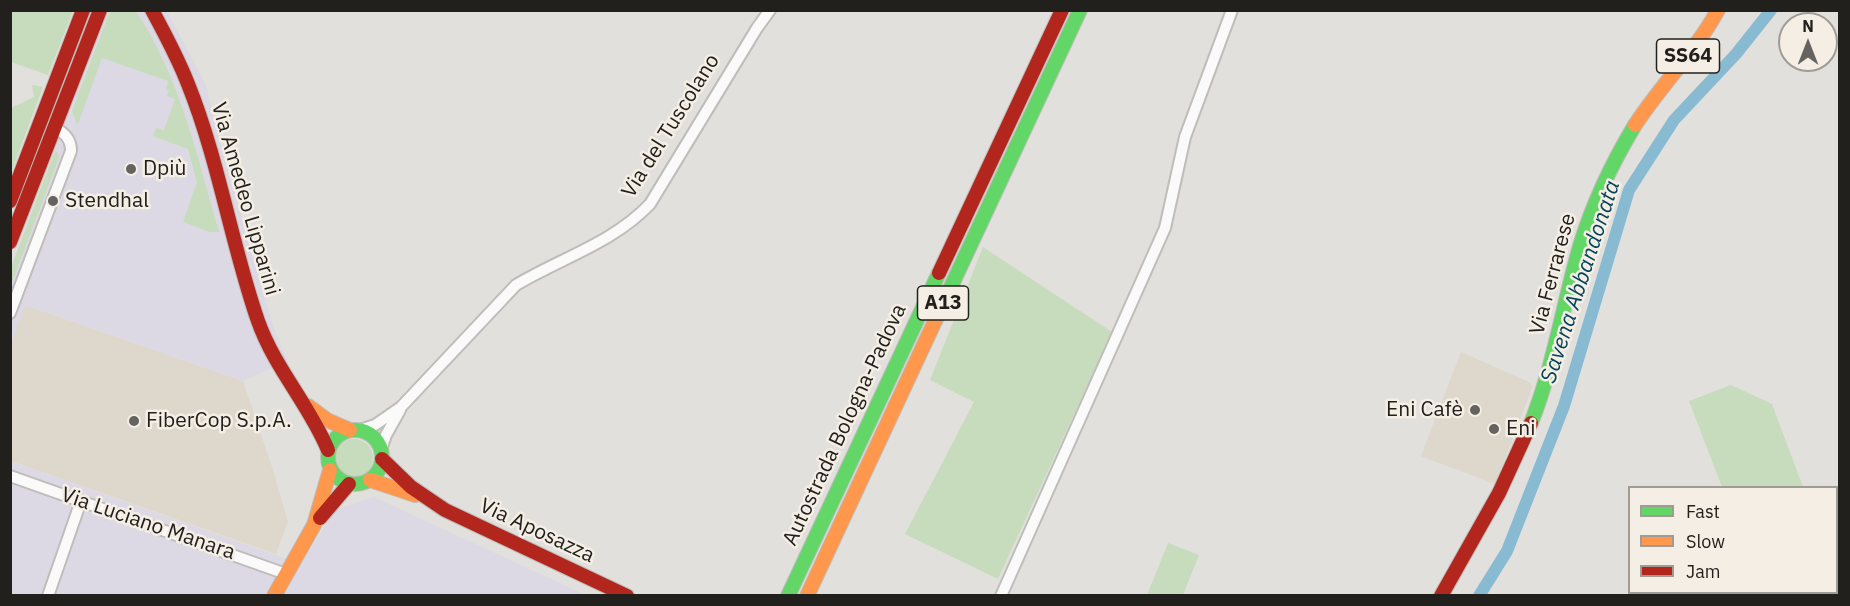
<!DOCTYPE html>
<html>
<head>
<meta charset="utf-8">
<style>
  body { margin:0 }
  #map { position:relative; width:1850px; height:606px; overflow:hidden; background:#e2e0dc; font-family:"IBM Plex Sans",sans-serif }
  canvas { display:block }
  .frame { position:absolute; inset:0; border:12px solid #22201c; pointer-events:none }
  .legend { position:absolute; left:1628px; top:486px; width:210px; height:108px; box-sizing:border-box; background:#f4eee5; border:2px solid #a09c95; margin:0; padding:8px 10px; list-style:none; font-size:18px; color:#22201c }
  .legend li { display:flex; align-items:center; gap:12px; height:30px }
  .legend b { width:30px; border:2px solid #a09c95 }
  .north { position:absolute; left:1778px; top:12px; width:60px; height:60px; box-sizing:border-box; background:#f4eee5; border:2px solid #a09c95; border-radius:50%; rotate:0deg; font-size:16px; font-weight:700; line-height:24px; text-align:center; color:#22201c }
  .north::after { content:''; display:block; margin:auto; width:21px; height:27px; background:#65635f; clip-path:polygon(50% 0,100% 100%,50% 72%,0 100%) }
</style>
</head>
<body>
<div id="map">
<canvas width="1850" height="606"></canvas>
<div class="frame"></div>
<ul class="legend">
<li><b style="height:8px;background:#63d668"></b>Fast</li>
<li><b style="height:8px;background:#ff974d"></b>Slow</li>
<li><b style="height:8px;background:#b3261e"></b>Jam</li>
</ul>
<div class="north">N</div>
</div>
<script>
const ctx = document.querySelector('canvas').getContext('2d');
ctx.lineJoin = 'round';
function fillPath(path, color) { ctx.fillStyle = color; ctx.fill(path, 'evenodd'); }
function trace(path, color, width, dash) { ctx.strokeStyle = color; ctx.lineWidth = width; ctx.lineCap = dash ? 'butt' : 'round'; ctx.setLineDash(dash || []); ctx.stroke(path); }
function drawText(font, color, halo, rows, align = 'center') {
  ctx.font = font + ' "IBM Plex Sans",sans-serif'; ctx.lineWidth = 5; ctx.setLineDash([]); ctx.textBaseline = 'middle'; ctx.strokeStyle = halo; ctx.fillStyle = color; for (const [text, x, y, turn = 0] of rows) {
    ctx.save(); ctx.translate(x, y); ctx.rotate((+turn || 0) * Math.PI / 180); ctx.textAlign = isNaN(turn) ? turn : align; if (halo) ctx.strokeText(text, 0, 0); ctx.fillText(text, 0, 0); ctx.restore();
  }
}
fillPath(new Path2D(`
  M 28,306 L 243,381 L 272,467 L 288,522 L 276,554 L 11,461 L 10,345 L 24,307 Z
  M 1461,352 L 1527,381 L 1533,386 L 1495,484 L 1421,456 Z`), '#ddd7cc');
fillPath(new Path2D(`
  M 108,11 L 167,11 L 206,85 L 218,135 L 256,269 L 275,331 L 288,361 L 243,381 L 28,306 L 24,308 L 11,345 L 11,265 Z
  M 11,461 L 301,564 L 336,509 L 374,497 L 586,595 L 11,596 Z`), '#ddd9e4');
fillPath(new Path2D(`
  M 11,10 L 73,11 L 48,75 L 11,62 Z
  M 110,11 L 136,11 C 180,78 197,155 219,232 L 210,232 L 183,222 L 197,182 L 188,149 L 153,136 L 156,128 L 164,130 L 175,99 L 167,96 L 169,90 L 166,89 L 168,81 L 102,58 L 78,124 L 77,124 L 72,111 Z
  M 32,85 L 43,87 L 11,173 L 11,108 L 34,97 Z
  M 55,151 L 58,153 L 59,158 L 11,285 L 11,268 Z
  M 983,247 L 1112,332 L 998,579 L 905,534 L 974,402 L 930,380 Z
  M 1731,385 L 1772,404 L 1803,487 L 1722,487 L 1689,401 Z
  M335 458a19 19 0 1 1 38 0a19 19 0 1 1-38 0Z
  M 1168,543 L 1199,555 L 1183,595 L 1147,595 Z`), '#c6dcbc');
trace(new Path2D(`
  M 1479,596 L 1507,551 L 1564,406 L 1629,190 L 1674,120 L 1736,54 L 1771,10`), '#88bad2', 12);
const street = new Path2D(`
  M 10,313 L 71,151 C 71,138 64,133 54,127
  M 360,430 L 375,425 L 401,407 L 516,285 C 561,258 613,243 650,204 L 757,28 L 770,10
  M 381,450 L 386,435 L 400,410
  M 10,476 L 286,574
  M 48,596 L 81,501
  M 1001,596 L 1165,228 L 1185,137 L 1232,10`);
const fast = new Path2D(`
  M 935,321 L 1080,10
  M 1531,423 C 1554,365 1563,305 1580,246 C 1593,203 1612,163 1635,125
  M328 457a27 27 0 1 1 54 0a27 27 0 1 1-54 0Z
  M 788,596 L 939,273`);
const slow = new Path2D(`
  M 1635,125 C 1661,85 1695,52 1718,10
  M 308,406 L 327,420 L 350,430
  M 370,480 L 415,495
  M 274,596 L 314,525 L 330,470
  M 807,596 L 935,321`);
const jam = new Path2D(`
  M 152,10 C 165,34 178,58 188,84 C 219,161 231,243 258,321 C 275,369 309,404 328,450
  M 10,201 L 83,10
  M 10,242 L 100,10
  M 939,273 L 1062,10
  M 382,459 L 411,487 L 445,510 L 627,596
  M 320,518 L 349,484
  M 1441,596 L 1499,493 L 1531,423`);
trace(street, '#bebdb9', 14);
trace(fast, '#bebdb9', 16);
trace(slow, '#bebdb9', 16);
trace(jam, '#bebdb9', 16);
trace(street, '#fbfafa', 10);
trace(fast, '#63d668', 14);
trace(slow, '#ff974d', 14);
trace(jam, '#b3261e', 14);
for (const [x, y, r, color] of [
  [131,169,6,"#65635f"],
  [53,201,6,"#65635f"],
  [1475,410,6,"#65635f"],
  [134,421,6,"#65635f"],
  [1494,429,6,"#65635f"]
]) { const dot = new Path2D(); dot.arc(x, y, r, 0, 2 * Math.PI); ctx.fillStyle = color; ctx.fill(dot); trace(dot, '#f4eee5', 2); }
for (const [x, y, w] of [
  [1688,56,63],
  [943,303,51]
]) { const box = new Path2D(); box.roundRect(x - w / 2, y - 17, w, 34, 4.5); ctx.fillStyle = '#f4eee5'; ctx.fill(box); trace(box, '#22201c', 1.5); }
drawText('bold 20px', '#22201c', null, [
  ["SS64",1688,56],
  ["A13",943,303]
]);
drawText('21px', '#22201c', '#f4eee5', [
  ["Via del Tuscolano",671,126,-58],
  ["Via Amedeo Lipparini",245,199,74],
  ["Via Ferrarese",1553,274,-75],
  ["Autostrada Bologna-Padova",845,425,-65],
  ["Via Luciano Manara",148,524,19],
  ["Via Aposazza",537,531,25]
]);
drawText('21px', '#22201c', '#f4eee5', [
  ["Dpiù",143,169],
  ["Stendhal",65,201],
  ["Eni Cafè",1463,410,"right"],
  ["FiberCop S.p.A.",146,421],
  ["Eni",1506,429]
], 'left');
drawText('italic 22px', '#03435c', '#f4eee5', [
  ["Savena Abbandonata",1581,282,-72]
]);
</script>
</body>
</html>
